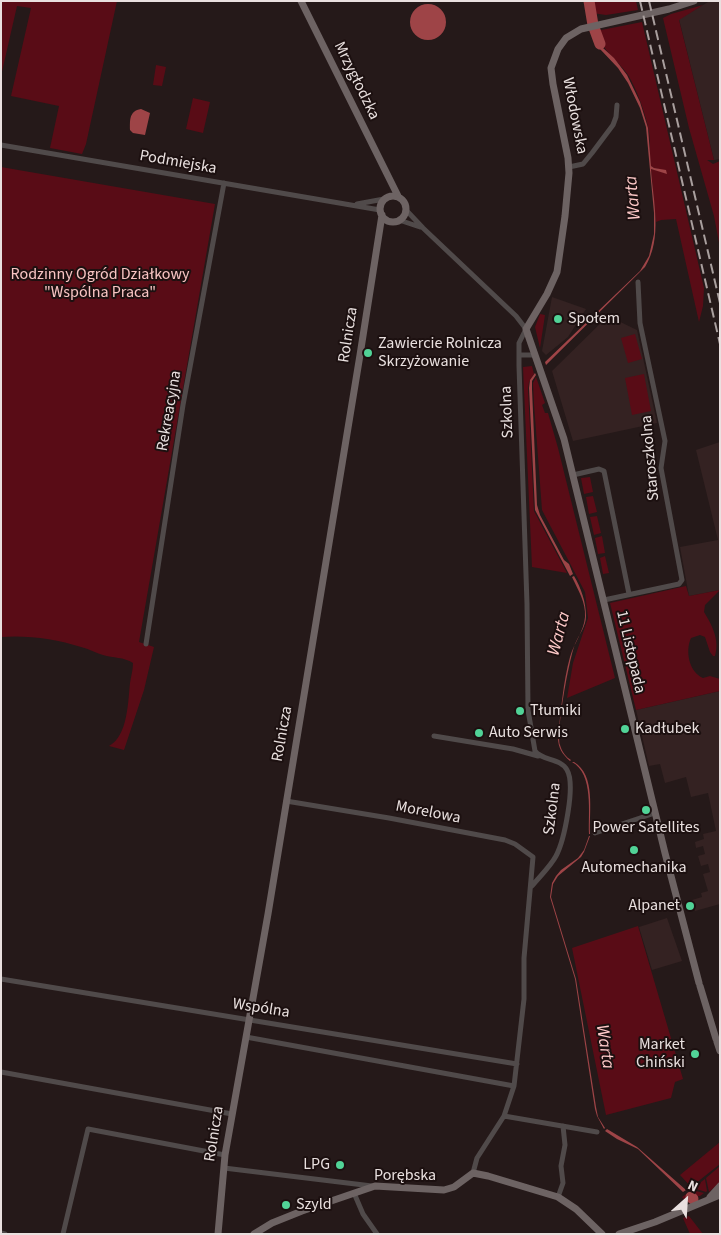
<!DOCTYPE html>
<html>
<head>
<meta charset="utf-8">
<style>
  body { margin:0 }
  #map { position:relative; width:721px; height:1235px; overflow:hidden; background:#251919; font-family:"Source Sans 3",sans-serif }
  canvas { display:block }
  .frame { position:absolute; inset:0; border:2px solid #e9e0df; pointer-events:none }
  .north { position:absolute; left:661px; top:1175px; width:50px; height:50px; -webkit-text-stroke:4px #1c1010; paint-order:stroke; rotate:26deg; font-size:14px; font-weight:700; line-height:20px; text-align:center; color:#e9e0df }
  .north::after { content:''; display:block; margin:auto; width:18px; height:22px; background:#e9e0df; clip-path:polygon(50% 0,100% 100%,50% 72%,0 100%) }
</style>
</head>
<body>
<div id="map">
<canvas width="721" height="1235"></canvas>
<div class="frame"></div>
<div class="north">N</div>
</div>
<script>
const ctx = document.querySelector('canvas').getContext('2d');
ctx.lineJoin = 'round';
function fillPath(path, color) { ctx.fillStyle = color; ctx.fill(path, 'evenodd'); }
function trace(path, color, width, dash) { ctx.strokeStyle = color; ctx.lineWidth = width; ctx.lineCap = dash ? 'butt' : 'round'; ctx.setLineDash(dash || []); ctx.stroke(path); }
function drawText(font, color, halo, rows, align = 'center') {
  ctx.font = font + ' "Source Sans 3",sans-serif'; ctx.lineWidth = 4; ctx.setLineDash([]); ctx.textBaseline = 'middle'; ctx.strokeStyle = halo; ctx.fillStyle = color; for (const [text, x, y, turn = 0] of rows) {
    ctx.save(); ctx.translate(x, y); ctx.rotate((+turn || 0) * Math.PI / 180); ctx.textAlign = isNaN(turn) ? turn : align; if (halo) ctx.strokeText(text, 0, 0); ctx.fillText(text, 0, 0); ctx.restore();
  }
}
fillPath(new Path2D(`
  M 710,1 L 720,1 L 720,159 L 714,160 L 679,19 Z
  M 552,297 L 586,309 L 568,337 L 546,355 L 542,351 Z
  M 608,316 L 637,330 L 657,423 L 573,441 L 552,371 Z
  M 720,442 L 720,590 L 689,596 L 680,547 L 718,540 L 696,450 Z
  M 720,691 L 720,904 L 695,911 L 692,900 L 702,897 L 701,893 L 708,891 L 703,874 L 710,872 L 708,864 L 701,866 L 698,856 L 705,854 L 703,846 L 696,848 L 695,842 L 704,839 L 703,834 L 716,831 L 708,793 L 691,797 L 686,777 L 665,783 L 660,764 L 649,766 L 636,710 Z
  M 667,918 L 682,961 L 652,970 L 639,927 Z`), '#342222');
fillPath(new Path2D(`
  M 1,1 L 117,1 L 86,144 L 82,154 L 50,148 L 59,106 L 11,96 L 31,8 L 17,6 L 1,76 Z
  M 591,1 L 636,1 L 638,10 L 606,15 L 592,13 Z
  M 703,5 L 679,20 L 714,160 L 707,160 L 713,164 L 720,161 L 720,248 L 714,216 L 689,128 L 663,18 L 671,14 Z
  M 642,22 L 704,288 L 703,306 L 699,322 L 676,219 L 661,220 L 656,222 L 651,169 L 666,173 L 666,171 L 654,168 L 651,166 C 649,153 651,139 648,127 C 644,110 637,90 628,75 C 617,59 602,51 596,31 Z
  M 156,65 L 166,67 L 162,86 L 153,85 Z
  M 193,98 L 210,102 L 203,133 L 186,129 Z
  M 1,167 L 215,204 L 139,642 L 154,647 L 144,690 L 124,750 L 109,746 C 128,736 128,701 130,683 C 131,676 133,670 133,663 C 124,657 113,658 103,655 C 96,653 89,649 81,647 C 56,639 28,635 1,637 Z
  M 540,314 L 545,315 L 540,348 L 535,327 Z
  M 635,334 L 642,359 L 628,363 L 621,338 Z
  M 532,366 L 534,374 L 529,382 L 528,389 L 534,511 L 567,573 L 532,567 L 523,367 Z
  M 644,374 L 651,411 L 632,415 L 625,378 Z
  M 536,377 L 545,403 L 542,405 L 545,413 L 548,413 L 558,448 L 615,678 L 567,698 L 573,663 L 588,618 L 585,592 L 542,510 L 534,404 L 533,383 Z
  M 590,477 L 593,492 L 584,494 L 581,478 Z
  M 593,496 L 597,512 L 589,514 L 586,497 Z
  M 597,516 L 601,533 L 594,535 L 590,517 Z
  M 602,536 L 605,553 L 598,554 L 595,538 Z
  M 605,556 L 609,573 L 603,574 L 600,558 Z
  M 686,586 L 689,596 L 720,590 L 705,605 L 704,612 C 712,625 720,640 715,656 L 713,656 L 710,652 L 705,637 L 700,635 L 691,638 C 685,651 689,672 703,678 L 710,676 L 720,679 L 720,691 L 636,710 L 610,603 Z
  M 638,926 L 683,1079 L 675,1082 L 671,1098 L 606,1115 L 572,948 Z
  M 720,1142 L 720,1164 L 691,1187 L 680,1175 Z
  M 720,1166 L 720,1182 L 709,1192 L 706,1178 Z
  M 705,1179 L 707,1191 L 706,1192 L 693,1188 Z
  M 692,1190 L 704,1193 L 700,1196 L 693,1196 L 687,1203 L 682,1197 Z
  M 689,1216 L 703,1234 L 690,1234 L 683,1218 Z`), '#590c16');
fillPath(new Path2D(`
  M410 22a18 18 0 1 1 36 0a18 18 0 1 1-36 0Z
  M 596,31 L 603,48 L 614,58 L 627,75 L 640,102 L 648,128 L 651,166 L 654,168 L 666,170 L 667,174 L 651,169 C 653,201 663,238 645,267 L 546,365 L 545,362 L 640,271 L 649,256 L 654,234 L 654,213 L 646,127 L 640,108 L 628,83 L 618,68 L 600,49 L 593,32 Z
  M 141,109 L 150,113 L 145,135 L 133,133 L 130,130 C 130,120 129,111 141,109 Z
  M 535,373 L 536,375 L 532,381 L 532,389 L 537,505 L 540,515 L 564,560 L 569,564 L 573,574 L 570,576 L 535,510 L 529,388 L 530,380 Z
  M 574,576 C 581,588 586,602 586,616 C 586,627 579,634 575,644 C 569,660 556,730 560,745 C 562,752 566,757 571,760 L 570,761 C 562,754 558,748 558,737 C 561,711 563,682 570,657 C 574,643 584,631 585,617 C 586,602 578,590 572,577 Z
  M 572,762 L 574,762 C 596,775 589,811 590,834 L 589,834 C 588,813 594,774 572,762 Z
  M 589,836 L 590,836 L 584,852 L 581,857 L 558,876 L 553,884 L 551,897 L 576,979 L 596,1107 L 598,1117 L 605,1128 L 604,1129 L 597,1116 L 595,1109 L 575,979 L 550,897 L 552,883 L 556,876 L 561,870 L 578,858 L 584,850 Z
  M 607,1129 L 637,1147 L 686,1190 L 683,1192 L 638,1149 L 617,1139 L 605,1131 Z`), '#9e4447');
trace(new Path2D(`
  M 589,1 L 593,25 L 600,44
  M 691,1197 L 693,1199`), '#9e4447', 11);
trace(new Path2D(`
  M 1,145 L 380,210
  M 569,167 L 583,164 L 592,153 L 613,125 L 616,117 L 617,105
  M 357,204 L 384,199
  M 406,210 L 423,228 L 516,316 L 526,329 L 519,343 L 519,366 L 527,604 L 528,710 L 535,751 C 542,761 561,758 567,770 C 576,785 564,841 556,856 C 550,867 540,876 532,886
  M 399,220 L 420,227
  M 519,355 L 535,355
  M 573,475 L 599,469 L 604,471 L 629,594
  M 604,600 L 679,584 L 682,580 L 661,468 L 665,441 L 640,323 L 638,282
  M 146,644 L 183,405 L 224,183
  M 434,736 L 513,749 L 538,756
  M 286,801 L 389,818 L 505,840 L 515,844 L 533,857 L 524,958 L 524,999 L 514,1086 L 504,1116 L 477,1158 L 473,1173
  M 595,833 L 655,813
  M 1,979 L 517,1064
  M 246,1037 L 514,1086
  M 1,1072 L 232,1114
  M 504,1116 L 597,1132
  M 224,1168 L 372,1186
  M 354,1193 L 363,1214 L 377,1234
  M 558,1197 L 563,1183 L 561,1166 L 565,1145 L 563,1126
  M 1,1233 L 5,1234
  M 63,1234 L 88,1129 L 225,1155`), '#504a4a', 5);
trace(new Path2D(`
  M 301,1 L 398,196
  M 694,1 L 669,9 L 581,29 L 566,38 L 558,49 L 551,68 L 553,84 L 568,158 L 569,173 L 565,216 L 557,272 L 547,294 L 526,329 L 564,439 L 665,853 L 699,983
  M380 209a13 13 0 1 1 26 0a13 13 0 1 1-26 0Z
  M 700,986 L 716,1039
  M 717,1042 L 720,1051
  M 710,1197 L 720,1186
  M 218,1234 L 225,1155 L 268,914 L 360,355 L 382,215
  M 254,1234 L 272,1223 L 302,1211 L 375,1186 L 444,1190 L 454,1187 L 473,1173 L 488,1176 L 558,1197 L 576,1209 L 602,1234
  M 619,1234 L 655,1222 L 720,1195`), '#6d6363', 7);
trace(new Path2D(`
  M 640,1 L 720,344
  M 649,1 L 720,303`), '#a99f9e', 2, [10, 5]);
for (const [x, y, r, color] of [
  [558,319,5,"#51d397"],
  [368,353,5,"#51d397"],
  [520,711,5,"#51d397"],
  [625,729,5,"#51d397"],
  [479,733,5,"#51d397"],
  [646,810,5,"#51d397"],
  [634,850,5,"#51d397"],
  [690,906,5,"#51d397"],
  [695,1054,5,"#51d397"],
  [340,1165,5,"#51d397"],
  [286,1205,5,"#51d397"]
]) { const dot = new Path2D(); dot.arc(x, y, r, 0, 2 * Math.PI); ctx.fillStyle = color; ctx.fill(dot); trace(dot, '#1c1010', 2); }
drawText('16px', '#e9e0df', '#1c1010', [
  ["Mrzygłodzka",356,81,64],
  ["Włodowska",574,116,79],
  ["Podmiejska",178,163,10],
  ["Rolnicza",349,335,-81],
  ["Rekreacyjna",170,411,-80],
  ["Szkolna",508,412,-92],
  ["Staroszkolna",651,458,-95],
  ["11 Listopada",630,652,77],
  ["Rolnicza",283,734,-80],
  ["Szkolna",553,809,-83],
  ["Morelowa",428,813,11],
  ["Wspólna",261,1009,9],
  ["Rolnicza",215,1134,-81],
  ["Porębska",405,1176]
]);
drawText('16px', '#f8c4c3', '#1c1010', [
  ["Rodzinny Ogród Działkowy",100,275],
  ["\"Wspólna Praca\"",100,293]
]);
drawText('16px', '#e9e0df', '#1c1010', [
  ["Społem",568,319],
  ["Zawiercie Rolnicza",378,344],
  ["Skrzyżowanie",378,362],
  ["Tłumiki",530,711],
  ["Kadłubek",635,729],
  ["Auto Serwis",489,733],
  ["Power Satellites",646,828,"center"],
  ["Automechanika",634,868,"center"],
  ["Alpanet",680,906,"right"],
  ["Market",685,1045,"right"],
  ["Chiński",685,1063,"right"],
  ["LPG",330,1165,"right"],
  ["Szyld",296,1205]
], 'left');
drawText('italic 18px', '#ffcac9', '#1c1010', [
  ["Warta",634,198,-95],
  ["Warta",560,634,-75],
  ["Warta",604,1047,81]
]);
</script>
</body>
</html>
